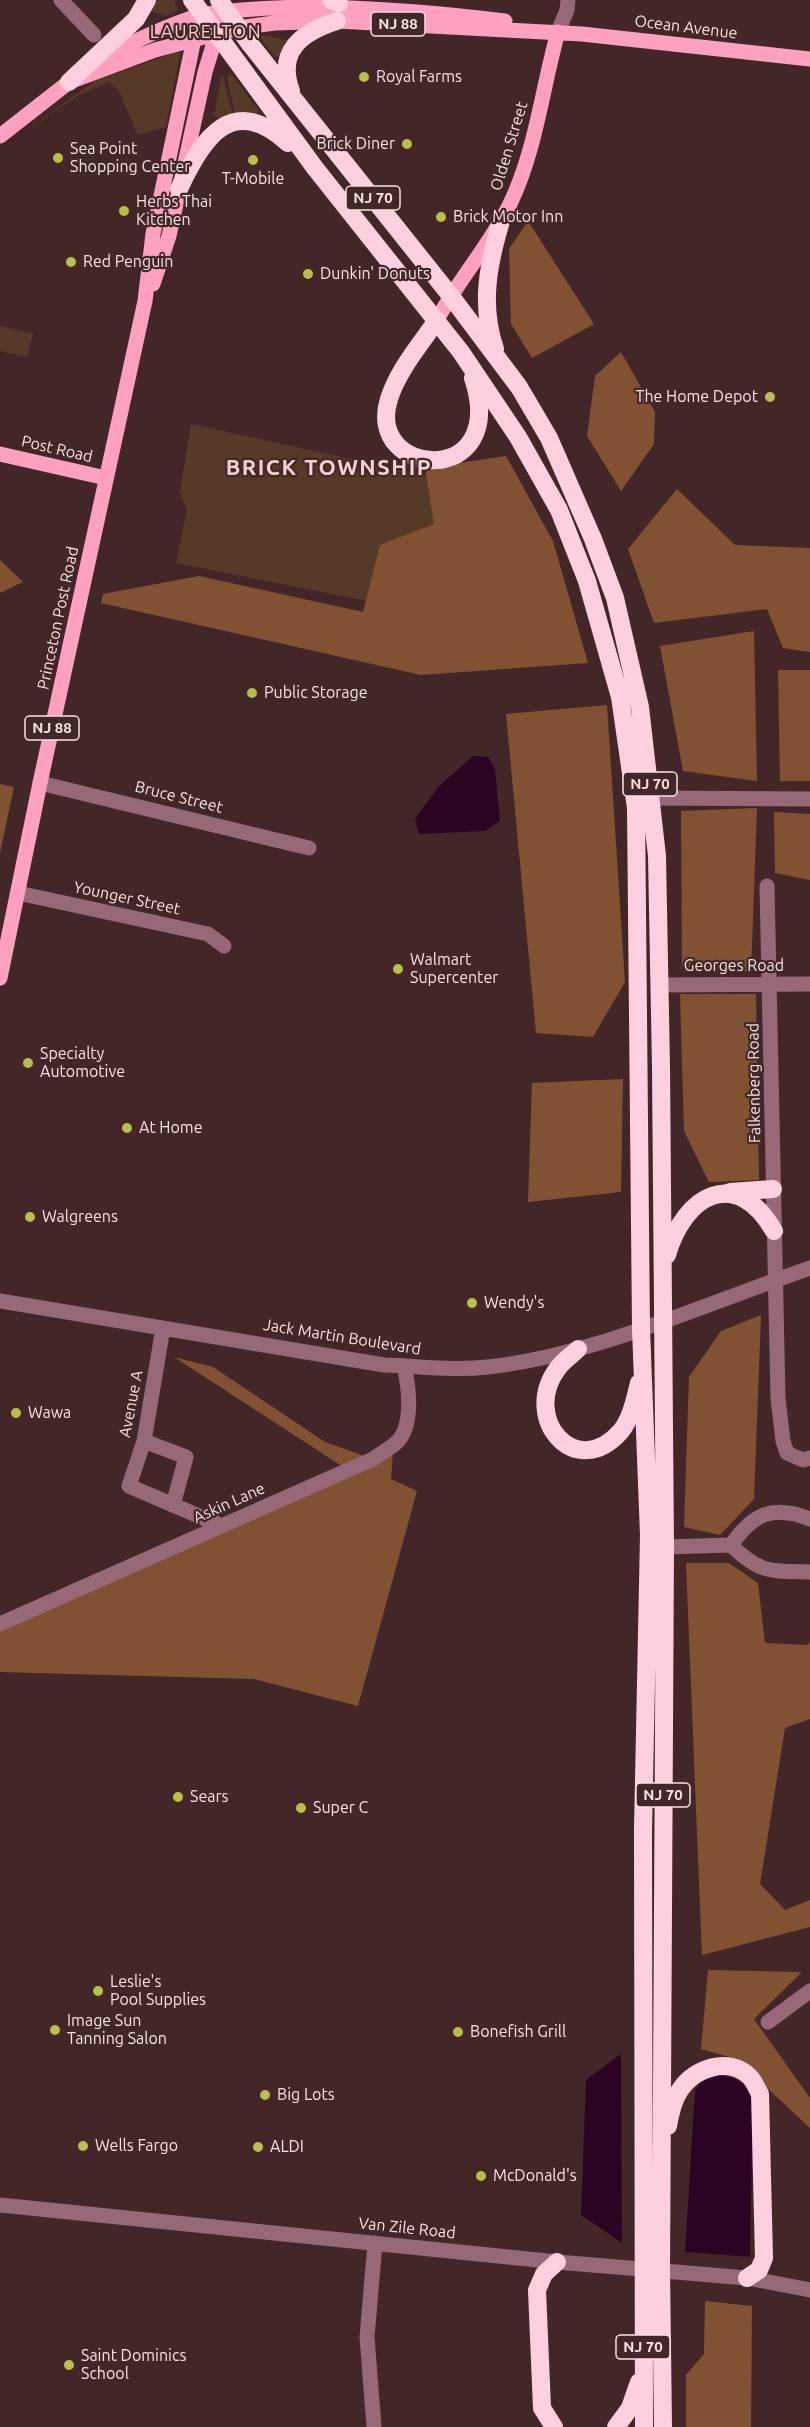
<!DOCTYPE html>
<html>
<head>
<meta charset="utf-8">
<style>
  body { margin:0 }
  canvas { display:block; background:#432728 }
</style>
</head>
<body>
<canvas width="810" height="2427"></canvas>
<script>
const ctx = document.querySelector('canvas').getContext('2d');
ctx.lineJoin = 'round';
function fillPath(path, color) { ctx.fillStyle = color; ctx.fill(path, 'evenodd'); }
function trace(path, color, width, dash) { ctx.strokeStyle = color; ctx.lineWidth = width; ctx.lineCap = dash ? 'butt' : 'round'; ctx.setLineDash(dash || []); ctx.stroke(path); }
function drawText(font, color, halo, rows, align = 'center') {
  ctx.font = font + ' Ubuntu,sans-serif'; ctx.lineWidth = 4.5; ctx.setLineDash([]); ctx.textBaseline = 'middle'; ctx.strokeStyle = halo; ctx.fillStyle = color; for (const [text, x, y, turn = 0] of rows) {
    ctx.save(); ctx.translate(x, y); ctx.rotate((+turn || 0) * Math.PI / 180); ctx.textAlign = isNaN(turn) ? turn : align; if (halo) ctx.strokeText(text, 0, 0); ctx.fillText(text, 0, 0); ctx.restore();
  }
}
fillPath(new Path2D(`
  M 154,0 L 174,0 L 178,10 L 167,16 L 149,10 Z
  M 265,35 L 290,41 L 282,56 L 275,57 L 260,37 Z
  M 176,52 L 180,53 L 166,127 L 138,135 L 118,89 L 108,82 L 79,95 L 22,134 L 95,81 Z
  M 222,74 L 233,115 L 219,119 L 214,115 Z
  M 231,74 L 259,111 L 256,116 L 235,115 L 227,77 Z
  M 0,326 L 33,334 L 27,357 L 0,351 Z
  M 191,424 L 437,478 L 441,523 L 373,602 L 176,563 L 187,510 L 180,492 Z`), '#553b27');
fillPath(new Path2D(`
  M 528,221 L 594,324 L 532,358 L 511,324 L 509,249 Z
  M 621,352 L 655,412 L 654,444 L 621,491 L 587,436 L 595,376 Z
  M 506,456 L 553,541 L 588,663 L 421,675 L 101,603 L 103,594 L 199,576 L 363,612 L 380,545 L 434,524 L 425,468 Z
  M 677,489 L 735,545 L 810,548 L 810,652 L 783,648 L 767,609 L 654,623 L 628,549 Z
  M 0,560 L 23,582 L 0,593 Z
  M 754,631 L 757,781 L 683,771 L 660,646 Z
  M 778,670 L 810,670 L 810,781 L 780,781 Z
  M 607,705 L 625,982 L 593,1037 L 536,1033 L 506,714 Z
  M 0,784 L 14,787 L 0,853 Z
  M 757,808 L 751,972 L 682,967 L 681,811 Z
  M 774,812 L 810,814 L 810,880 L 775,873 Z
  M 680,994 L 756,994 L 759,1180 L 709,1182 L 684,1131 Z
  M 623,1079 L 621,1192 L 528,1202 L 532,1083 Z
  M 761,1315 L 754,1499 L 720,1535 L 684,1527 L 689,1377 L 721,1331 Z
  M 174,1357 L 213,1367 L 325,1442 L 379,1461 L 393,1450 L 391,1479 L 417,1491 L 358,1706 L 254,1679 L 0,1672 L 0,1625 L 351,1472 Z
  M 686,1563 L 729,1563 L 758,1583 L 765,1643 L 808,1645 L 810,1641 L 810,1719 L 785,1728 L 760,1884 L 785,1910 L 810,1900 L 810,1927 L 702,1955 Z
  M 708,1970 L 802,1972 L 754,2019 L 810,2098 L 810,2128 L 736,2059 L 701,2049 Z
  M 705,2301 L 752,2306 L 751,2427 L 686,2427 L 686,2375 L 704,2354 Z`), '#805231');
fillPath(new Path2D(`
  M 473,756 L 488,757 L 495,769 L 500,821 L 485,831 L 419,834 L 415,819 L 439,786 Z
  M 621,2054 L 622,2243 L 581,2215 L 586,2080 Z
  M 716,2074 C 734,2078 745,2080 753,2098 L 750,2257 L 685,2252 L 695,2090 L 701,2082 Z`), '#2c0423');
trace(new Path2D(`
  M 61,0 L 94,35
  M 558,32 L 567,10 L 568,0
  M 40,783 L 309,848
  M 652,798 L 810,799
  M 767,886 L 778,1398 L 783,1441 L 787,1453 L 803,1460 L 810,1458
  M 18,893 L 208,934 L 224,946
  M 659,985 L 810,984
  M 0,1301 L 384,1365 C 419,1366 453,1371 488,1367 C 596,1355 707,1303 810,1268
  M 163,1328 L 144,1441 L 129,1486 L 222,1526
  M 144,1441 L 186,1457 L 173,1505
  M 731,1545 C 753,1514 772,1504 810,1519
  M 665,1547 L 731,1545 C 760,1574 771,1571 810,1572
  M 0,1624 L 373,1459 C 380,1454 389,1449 396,1443 C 414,1427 409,1387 404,1366
  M 768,2022 L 810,1991
  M 0,2205 L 557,2262 L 747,2278 L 810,2290
  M 374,2427 L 367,2337 L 375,2243`), '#976978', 15);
trace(new Path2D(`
  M 97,61 C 130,43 166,26 201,15 C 290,0 415,10 505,21
  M 72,81 L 155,50 L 238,28 L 274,23 L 337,21 L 582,34 L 810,59
  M 0,136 L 78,75
  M 153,284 L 169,236 L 205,72 L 219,26
  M 437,320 C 458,280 490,245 510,204 C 536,150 542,89 558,32
  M 0,454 L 106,478
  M 0,978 L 40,783 L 145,301 L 153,234 L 194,39 L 202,15`), '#fea1c1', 15);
trace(new Path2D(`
  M 192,0 L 315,168 L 461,352 L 518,437 L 559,510 L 587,581 L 620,697 L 636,808 L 641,1329 L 649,1535 L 643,1830 L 644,2427
  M 219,0 L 250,44 L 450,295 L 519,387 L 549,438 L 593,539 L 615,598 L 640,707 L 657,856 L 661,1067 L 665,1547 L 661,2270 L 663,2427
  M 331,0 L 339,3
  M 69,82 L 136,19 L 147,0
  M 291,91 C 276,51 302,32 337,21
  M 179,189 C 203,137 232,93 288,143
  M 437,320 C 420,345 398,370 389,399 C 364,478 510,490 473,378
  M 495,349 C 480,305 488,265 501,221
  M 730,1192 L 773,1189
  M 667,1255 C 684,1195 736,1165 774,1231
  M 578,1349 C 572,1355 563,1361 558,1368 C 520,1418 576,1483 621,1431 C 631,1419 635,1399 639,1383
  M 668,2126 C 670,2114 673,2100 680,2090 C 694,2068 729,2056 750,2077 C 754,2081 757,2089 760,2094 L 764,2258 L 759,2270 L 747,2278
  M 554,2427 L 542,2408 L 537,2290 L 544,2274 L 557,2262
  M 616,2427 L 630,2408 L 639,2382`), '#fecfde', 18);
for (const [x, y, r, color] of [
  [364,77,6,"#b6c148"],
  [407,144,6,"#b6c148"],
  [58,158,6,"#b6c148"],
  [253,160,6,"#b6c148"],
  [124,211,6,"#b6c148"],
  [441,217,6,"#b6c148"],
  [71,262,6,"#b6c148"],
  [308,274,6,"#b6c148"],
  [770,397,6,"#b6c148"],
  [252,693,6,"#b6c148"],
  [398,969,6,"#b6c148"],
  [28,1063,6,"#b6c148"],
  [127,1128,6,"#b6c148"],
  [30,1217,6,"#b6c148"],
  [472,1303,6,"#b6c148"],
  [16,1413,6,"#b6c148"],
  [178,1797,6,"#b6c148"],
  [301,1808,6,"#b6c148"],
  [98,1991,6,"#b6c148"],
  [55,2030,6,"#b6c148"],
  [458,2032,6,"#b6c148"],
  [265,2095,6,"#b6c148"],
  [83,2146,6,"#b6c148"],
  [258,2147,6,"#b6c148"],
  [481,2176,6,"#b6c148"],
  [69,2365,6,"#b6c148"]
]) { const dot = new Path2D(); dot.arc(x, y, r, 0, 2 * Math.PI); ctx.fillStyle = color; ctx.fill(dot); trace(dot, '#432728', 2); }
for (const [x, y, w] of [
  [398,24,54],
  [373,198,54],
  [52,728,54],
  [650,784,54],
  [663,1795,54],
  [643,2347,54]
]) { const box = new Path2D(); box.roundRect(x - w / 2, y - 12, w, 24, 4.5); ctx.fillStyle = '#432728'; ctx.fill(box); trace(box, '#f6e2e2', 1.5); }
drawText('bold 15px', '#f6e2e2', null, [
  ["NJ 88",398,24],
  ["NJ 70",373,198],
  ["NJ 88",52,728],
  ["NJ 70",650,784],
  ["NJ 70",663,1795],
  ["NJ 70",643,2347]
]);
drawText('16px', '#f6e2e2', '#432728', [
  ["Ocean Avenue",686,27,7],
  ["Olden Street",509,146,-73],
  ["Post Road",57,449,13],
  ["Princeton Post Road",58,618,-78],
  ["Bruce Street",179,797,14],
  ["Younger Street",127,898,12],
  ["Georges Road",734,966],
  ["Falkenberg Road",754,1083,-91],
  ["Jack Martin Boulevard",342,1337,9],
  ["Avenue A",131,1404,-79],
  ["Askin Lane",229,1503,-24],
  ["Van Zile Road",407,2228,6]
]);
drawText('16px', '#f6e2e2', '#432728', [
  ["Royal Farms",376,77],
  ["Brick Diner",395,144,"right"],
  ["Sea Point",70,149],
  ["Shopping Center",70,167],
  ["T-Mobile",253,179,"center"],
  ["Herbs Thai",136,202],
  ["Kitchen",136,220],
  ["Brick Motor Inn",453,217],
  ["Red Penguin",83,262],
  ["Dunkin' Donuts",320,274],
  ["The Home Depot",758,397,"right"],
  ["Public Storage",264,693],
  ["Walmart",410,960],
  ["Supercenter",410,978],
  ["Specialty",40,1054],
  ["Automotive",40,1072],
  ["At Home",139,1128],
  ["Walgreens",42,1217],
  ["Wendy's",484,1303],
  ["Wawa",28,1413],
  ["Sears",190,1797],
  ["Super C",313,1808],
  ["Leslie's",110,1982],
  ["Pool Supplies",110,2000],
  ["Image Sun",67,2021],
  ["Tanning Salon",67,2039],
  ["Bonefish Grill",470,2032],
  ["Big Lots",277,2095],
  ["Wells Fargo",95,2146],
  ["ALDI",270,2147],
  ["McDonald's",493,2176],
  ["Saint Dominics",81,2356],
  ["School",81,2374]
], 'left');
ctx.letterSpacing = '1.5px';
drawText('18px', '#f6d0d0', '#432728', [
  ["LAURELTON",206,32]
]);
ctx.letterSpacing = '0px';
ctx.letterSpacing = '1.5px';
drawText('bold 22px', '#f6d0d0', '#432728', [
  ["BRICK TOWNSHIP",329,468]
]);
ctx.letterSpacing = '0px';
</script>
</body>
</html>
